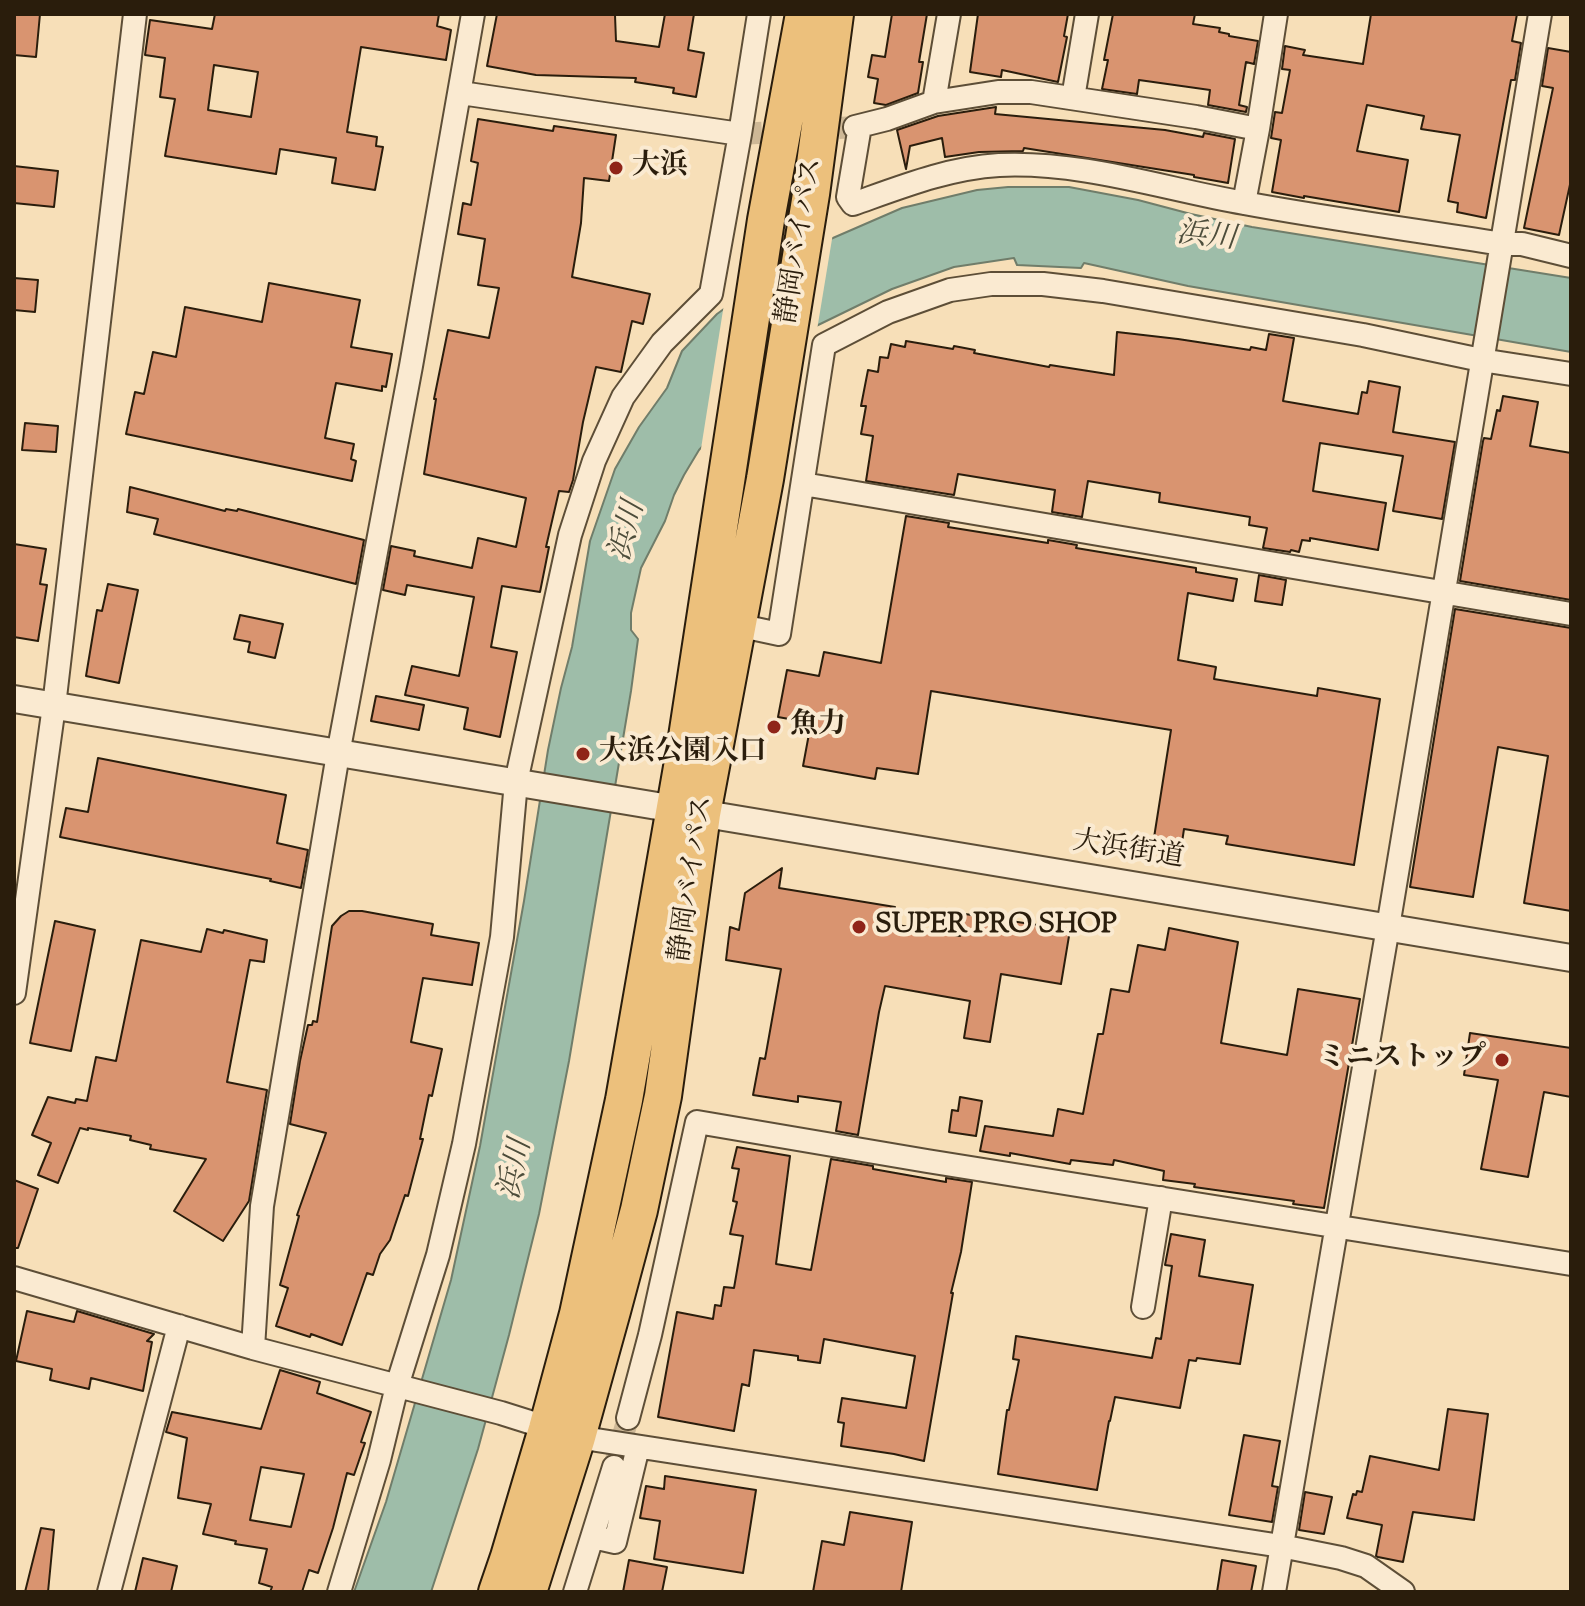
<!DOCTYPE html>
<html>
<head>
<meta charset="utf-8">
<style>
  body { margin:0 }
  #map { position:relative; width:1585px; height:1606px; overflow:hidden; background:#f7dfb8; font-family:"Sorts Mill Goudy",serif }
  canvas { display:block }
  .frame { position:absolute; inset:0; border:16px solid #2a1d0c; pointer-events:none }
</style>
</head>
<body>
<div id="map">
<canvas width="1585" height="1606"></canvas>
<div class="frame"></div>
</div>
<script>
const ctx = document.querySelector('canvas').getContext('2d');
ctx.lineJoin = 'round';
function fillPath(path, color) { ctx.fillStyle = color; ctx.fill(path, 'evenodd'); }
function trace(path, color, width, dash) { ctx.strokeStyle = color; ctx.lineWidth = width; ctx.lineCap = dash ? 'butt' : 'round'; ctx.setLineDash(dash || []); ctx.stroke(path); }
function drawText(font, color, halo, rows, align = 'center') {
  ctx.font = font + ' "Sorts Mill Goudy","Noto Serif JP",serif'; ctx.lineWidth = 8; ctx.setLineDash([]); ctx.textBaseline = 'middle'; ctx.strokeStyle = halo; ctx.fillStyle = color; for (const [text, x, y, turn = 0] of rows) {
    ctx.save(); ctx.translate(x, y); ctx.rotate((+turn || 0) * Math.PI / 180); ctx.textAlign = isNaN(turn) ? turn : align; if (halo) ctx.strokeText(text, 0, 0); ctx.fillText(text, 0, 0); ctx.restore();
  }
}
const water = new Path2D(`
  M 1008,187 L 1069,187 L 1138,200 L 1191,214 L 1252,227 L 1571,278 L 1571,352 L 1188,286 L 1084,263 L 1081,268 L 1017,265 L 1014,258 L 954,267 L 892,289 L 812,328 L 699,450 L 684,475 L 674,495 L 665,521 L 641,568 L 631,613 L 631,630 L 638,639 L 631,691 L 569,1061 L 539,1214 L 509,1335 L 478,1449 L 431,1592 L 354,1592 L 386,1502 L 451,1280 L 480,1146 L 524,901 L 548,750 L 561,688 L 572,647 L 590,541 L 615,469 L 639,427 L 667,388 L 682,351 L 717,314 L 777,270 L 826,241 L 902,208 L 977,190 Z`);
fillPath(water, '#9ebda9');
trace(water, '#707d6a', 2);
fillPath(new Path2D(`
  M 833,233 L 817,330 L 700,455 L 724,304 L 775,266 Z`), '#f7dfb8');
const building = new Path2D(`
  M 14,14 L 40,14 L 36,57 L 14,55 Z
  M 215,14 L 439,14 L 437,26 L 451,30 L 446,60 L 361,47 L 347,132 L 377,137 L 376,146 L 383,147 L 375,190 L 332,183 L 336,158 L 280,149 L 276,174 L 165,156 L 175,99 L 160,97 L 165,58 L 145,55 L 150,20 L 212,29 ZM 214,65 L 258,72 L 251,117 L 208,110 Z
  M 497,14 L 615,15 L 616,41 L 659,47 L 665,14 L 694,14 L 688,50 L 704,53 L 696,97 L 673,93 L 674,88 L 635,82 L 636,78 L 536,75 L 487,66 Z
  M 892,14 L 927,14 L 919,62 L 923,62 L 918,93 L 886,105 L 874,103 L 878,79 L 868,77 L 872,55 L 885,57 Z
  M 978,14 L 1068,14 L 1064,36 L 1067,37 L 1058,82 L 1002,70 L 1001,77 L 970,72 Z
  M 1113,14 L 1195,14 L 1193,24 L 1220,28 L 1219,32 L 1229,34 L 1229,36 L 1258,41 L 1254,64 L 1246,62 L 1239,105 L 1247,107 L 1246,112 L 1208,105 L 1210,90 L 1139,80 L 1137,94 L 1102,89 L 1108,60 L 1104,60 Z
  M 1371,14 L 1517,14 L 1512,41 L 1521,43 L 1515,80 L 1511,80 L 1486,218 L 1457,212 L 1458,203 L 1448,201 L 1460,135 L 1421,129 L 1424,116 L 1367,105 L 1357,151 L 1408,160 L 1399,212 L 1304,196 L 1304,198 L 1272,192 L 1281,140 L 1271,138 L 1275,112 L 1282,113 L 1290,70 L 1282,69 L 1285,46 L 1305,50 L 1303,55 L 1363,64 Z
  M 1548,48 L 1571,52 L 1571,180 L 1559,235 L 1524,228 L 1553,88 L 1542,86 Z
  M 996,107 L 995,114 L 1165,130 L 1203,137 L 1204,133 L 1235,139 L 1228,183 L 1194,177 L 1194,175 L 1024,148 L 1023,151 L 979,152 L 945,157 L 942,138 L 910,146 L 906,169 L 897,130 L 938,116 Z
  M 478,119 L 553,131 L 554,126 L 616,135 L 609,181 L 584,178 L 581,223 L 572,277 L 650,294 L 643,324 L 632,321 L 621,372 L 596,367 L 583,422 L 573,480 L 569,492 L 559,491 L 546,547 L 549,547 L 540,592 L 502,586 L 491,647 L 517,652 L 500,737 L 464,729 L 468,708 L 405,695 L 412,666 L 459,676 L 474,597 L 407,585 L 405,595 L 383,590 L 391,546 L 415,551 L 414,556 L 472,568 L 478,538 L 516,547 L 526,498 L 424,474 L 436,399 L 434,399 L 448,330 L 489,338 L 499,288 L 478,285 L 485,239 L 458,234 L 463,203 L 471,205 L 478,163 L 471,161 Z
  M 14,166 L 58,171 L 54,207 L 14,203 Z
  M 14,278 L 38,280 L 35,312 L 14,310 Z
  M 269,283 L 360,300 L 351,347 L 392,354 L 386,387 L 382,386 L 382,391 L 336,383 L 325,438 L 354,444 L 351,459 L 356,461 L 352,481 L 126,434 L 135,392 L 144,394 L 153,352 L 176,357 L 185,307 L 262,322 Z
  M 1117,332 L 1178,339 L 1250,350 L 1251,347 L 1266,350 L 1269,334 L 1294,338 L 1283,401 L 1358,414 L 1362,392 L 1367,393 L 1369,381 L 1400,387 L 1393,432 L 1455,442 L 1442,519 L 1393,511 L 1403,456 L 1320,443 L 1313,491 L 1386,503 L 1378,550 L 1310,538 L 1310,541 L 1302,540 L 1299,552 L 1291,550 L 1290,552 L 1263,548 L 1267,528 L 1249,525 L 1250,517 L 1159,502 L 1160,493 L 1088,481 L 1082,517 L 1052,512 L 1055,490 L 958,474 L 954,495 L 866,481 L 873,436 L 861,434 L 866,406 L 861,406 L 868,370 L 878,372 L 880,357 L 888,358 L 891,344 L 905,347 L 906,341 L 953,349 L 954,346 L 975,350 L 974,353 L 1049,367 L 1050,365 L 1114,375 Z
  M 1503,396 L 1538,402 L 1530,446 L 1571,453 L 1571,600 L 1460,581 L 1483,441 L 1484,438 L 1491,439 L 1497,410 L 1500,411 Z
  M 25,423 L 58,426 L 56,452 L 22,450 Z
  M 130,487 L 225,511 L 226,509 L 237,511 L 238,509 L 364,540 L 356,584 L 154,534 L 158,519 L 127,512 Z
  M 906,516 L 949,523 L 948,527 L 1048,543 L 1048,540 L 1077,545 L 1076,548 L 1196,568 L 1196,572 L 1237,579 L 1233,601 L 1188,593 L 1178,660 L 1216,667 L 1214,679 L 1317,696 L 1318,688 L 1380,699 L 1354,865 L 1226,844 L 1228,836 L 1184,829 L 1181,849 L 1153,844 L 1171,730 L 931,691 L 918,774 L 877,768 L 875,779 L 803,766 L 811,723 L 778,717 L 787,670 L 819,676 L 824,652 L 881,663 Z
  M 14,544 L 46,549 L 40,584 L 47,585 L 38,641 L 14,637 Z
  M 1259,575 L 1286,580 L 1282,605 L 1255,601 Z
  M 108,584 L 138,590 L 119,683 L 86,676 L 97,610 L 102,611 Z
  M 1455,609 L 1571,628 L 1571,911 L 1524,903 L 1548,756 L 1498,747 L 1473,897 L 1410,887 Z
  M 240,615 L 283,624 L 275,658 L 248,652 L 250,642 L 234,639 Z
  M 376,696 L 424,705 L 419,730 L 371,721 Z
  M 98,758 L 286,795 L 277,843 L 308,850 L 301,888 L 270,881 L 271,879 L 60,837 L 66,808 L 88,812 Z
  M 782,868 L 779,888 L 895,907 L 892,924 L 960,936 L 965,914 L 1070,930 L 1061,984 L 1001,974 L 990,1042 L 964,1038 L 970,1001 L 885,986 L 879,1012 L 858,1135 L 836,1131 L 841,1102 L 798,1096 L 798,1102 L 753,1095 L 760,1058 L 765,1059 L 781,969 L 726,960 L 730,927 L 739,930 L 745,893 Z
  M 349,911 L 362,911 L 433,924 L 431,935 L 479,943 L 472,985 L 423,978 L 411,1042 L 442,1049 L 432,1096 L 429,1095 L 420,1139 L 423,1139 L 408,1196 L 405,1195 L 390,1240 L 380,1254 L 373,1275 L 367,1273 L 342,1345 L 311,1334 L 310,1337 L 276,1326 L 288,1288 L 280,1285 L 299,1216 L 297,1215 L 326,1133 L 290,1124 L 300,1061 L 308,1025 L 312,1025 L 313,1021 L 317,1022 L 332,926 L 341,916 Z
  M 55,921 L 95,930 L 71,1051 L 30,1043 Z
  M 1169,928 L 1238,942 L 1221,1043 L 1287,1055 L 1298,989 L 1360,999 L 1324,1208 L 1293,1204 L 1294,1201 L 1194,1187 L 1195,1184 L 1163,1180 L 1164,1171 L 1114,1160 L 1113,1165 L 1071,1160 L 1070,1164 L 1010,1153 L 1010,1156 L 980,1151 L 985,1126 L 1053,1136 L 1058,1109 L 1083,1114 L 1098,1034 L 1103,1034 L 1111,989 L 1129,992 L 1138,945 L 1165,950 Z
  M 207,929 L 223,933 L 224,930 L 267,940 L 264,962 L 250,960 L 227,1082 L 267,1090 L 249,1201 L 223,1241 L 174,1211 L 206,1159 L 150,1149 L 151,1145 L 130,1140 L 131,1136 L 88,1128 L 88,1130 L 80,1128 L 58,1183 L 38,1175 L 51,1143 L 32,1135 L 48,1097 L 75,1103 L 76,1099 L 87,1101 L 96,1057 L 116,1061 L 141,940 L 201,952 Z
  M 1470,1033 L 1571,1048 L 1571,1097 L 1544,1092 L 1528,1177 L 1481,1169 L 1498,1080 L 1464,1075 Z
  M 960,1097 L 982,1101 L 976,1136 L 949,1132 L 952,1110 L 958,1111 Z
  M 737,1147 L 790,1156 L 776,1264 L 811,1270 L 831,1159 L 873,1166 L 873,1169 L 946,1182 L 946,1178 L 972,1182 L 961,1252 L 951,1293 L 953,1293 L 924,1461 L 894,1454 L 841,1446 L 844,1423 L 838,1422 L 842,1398 L 906,1408 L 915,1356 L 824,1339 L 820,1363 L 798,1360 L 798,1356 L 754,1350 L 749,1386 L 742,1384 L 734,1431 L 658,1417 L 677,1312 L 713,1319 L 715,1305 L 721,1306 L 724,1287 L 734,1288 L 743,1236 L 730,1234 L 737,1202 L 733,1201 L 739,1169 L 732,1168 Z
  M 14,1180 L 38,1189 L 18,1248 L 14,1248 Z
  M 1171,1234 L 1205,1240 L 1199,1276 L 1253,1285 L 1240,1364 L 1197,1358 L 1196,1361 L 1189,1360 L 1180,1408 L 1115,1397 L 1110,1421 L 1109,1421 L 1097,1490 L 998,1474 L 1007,1410 L 1009,1410 L 1019,1360 L 1013,1359 L 1016,1336 L 1152,1358 L 1156,1338 L 1161,1339 L 1172,1266 L 1165,1265 Z
  M 27,1311 L 74,1322 L 77,1311 L 154,1334 L 147,1341 L 152,1342 L 143,1391 L 91,1378 L 89,1389 L 50,1380 L 52,1369 L 16,1361 Z
  M 280,1370 L 320,1382 L 317,1393 L 371,1412 L 361,1442 L 365,1443 L 354,1475 L 347,1473 L 333,1528 L 318,1573 L 309,1570 L 302,1592 L 270,1592 L 272,1587 L 259,1583 L 267,1549 L 235,1544 L 236,1541 L 203,1534 L 211,1504 L 178,1498 L 187,1438 L 166,1432 L 172,1412 L 261,1429 ZM 261,1467 L 304,1474 L 291,1527 L 250,1520 Z
  M 1448,1409 L 1488,1414 L 1474,1520 L 1413,1512 L 1403,1562 L 1378,1557 L 1376,1556 L 1382,1525 L 1347,1518 L 1353,1494 L 1356,1495 L 1357,1491 L 1362,1492 L 1370,1456 L 1439,1470 Z
  M 1244,1435 L 1280,1441 L 1272,1486 L 1278,1487 L 1272,1522 L 1229,1515 Z
  M 665,1476 L 756,1490 L 743,1573 L 654,1559 L 660,1521 L 640,1518 L 646,1486 L 664,1489 Z
  M 1305,1492 L 1332,1497 L 1324,1534 L 1299,1530 Z
  M 850,1512 L 912,1522 L 901,1592 L 813,1592 L 822,1541 L 844,1545 Z
  M 41,1528 L 54,1530 L 48,1592 L 25,1592 Z
  M 143,1558 L 177,1566 L 171,1592 L 135,1592 Z
  M 629,1560 L 667,1567 L 662,1592 L 623,1592 Z
  M 1222,1560 L 1256,1566 L 1251,1592 L 1217,1592 Z`);
fillPath(building, '#d99470');
trace(building, '#2a1d0c', 2);
trace(new Path2D(`
  M 740,134 L 855,127
  M 614,1467 L 628,1418`), '#ceb896', 22, [22, 11]);
const minor = new Path2D(`
  M 461,93 L 740,134
  M 1073,98 L 1087,14
  M 934,102 L 949,14
  M 860,126 L 848,197 L 853,204 C 901,187 948,168 999,165 C 1082,161 1164,189 1244,203 C 1330,219 1416,230 1502,244 L 1522,244 L 1571,256
  M 855,127 L 887,119 L 934,102 L 998,92 L 1031,92 L 1196,117 L 1258,129 L 1276,14
  M 1244,203 L 1258,129
  M 803,484 L 1571,614
  M 737,625 L 779,634 L 824,345 L 888,312 L 950,290 L 991,284 L 1043,284 L 1103,291 L 1363,335 L 1481,360 L 1571,374
  M 14,993 L 54,706 L 135,14
  M 14,1278 L 253,1348 L 501,1413 L 577,1437 L 1281,1546 L 1341,1558 L 1366,1566 L 1403,1592
  M 1143,1307 L 1161,1198
  M 253,1348 L 262,1206 L 338,754 L 411,366 L 473,14
  M 628,1418 L 650,1335 L 697,1122 L 927,1161 L 1571,1264
  M 593,1537 L 615,1542 L 638,1447
  M 109,1592 L 179,1326
  M 339,1592 L 379,1460 L 397,1386 L 438,1255 L 464,1144 L 502,937 L 516,782 L 570,535 L 594,461 L 623,397 L 662,343 L 711,294 L 740,134 L 759,14
  M 575,1592 L 614,1467
  M 1274,1592 L 1388,927 L 1540,14`);
const tertiary = new Path2D(`
  M 14,699 L 1571,958`);
const trunk = new Path2D(`
  M 497,1592 L 509,1557 L 547,1429 L 578,1314 L 624,1100 L 685,750 L 766,220 L 804,14
  M 528,1592 L 577,1437 L 612,1311 L 639,1210 L 663,1096 L 702,814 L 765,479 L 811,194 L 835,14`);
trace(minor, '#5d4e37', 26);
trace(tertiary, '#5d4e37', 30);
trace(trunk, '#2a1d0c', 40);
trace(minor, '#faead1', 22);
trace(tertiary, '#faead1', 26);
trace(trunk, '#ecc07c', 36);
for (const [x, y, r, color] of [
  [616,168,8,"#8f2418"],
  [774,727,8,"#8f2418"],
  [583,754,8,"#8f2418"],
  [859,927,8,"#8f2418"],
  [1502,1060,8,"#8f2418"]
]) { const dot = new Path2D(); dot.arc(x, y, r, 0, 2 * Math.PI); ctx.fillStyle = color; ctx.fill(dot); trace(dot, '#faead1', 3); }
drawText('bold 28px', '#2a1d0c', '#faead1', [
  ["大浜",632,168],
  ["魚力",790,727],
  ["大浜公園入口",599,754],
  ["SUPER PRO SHOP",875,927],
  ["ミニストップ",1486,1060,"right"]
], 'left');
drawText('28px', '#2a1d0c', '#faead1', [
  ["静岡バイパス",802,241,-81],
  ["大浜街道",1128,852,9],
  ["静岡バイパス",694,879,-82]
]);
drawText('italic 30px', '#4d4d3b', '#faead1', [
  ["浜川",1206,239,6],
  ["浜川",630,532,-75],
  ["浜川",518,1170,-78]
]);
</script>
</body>
</html>
